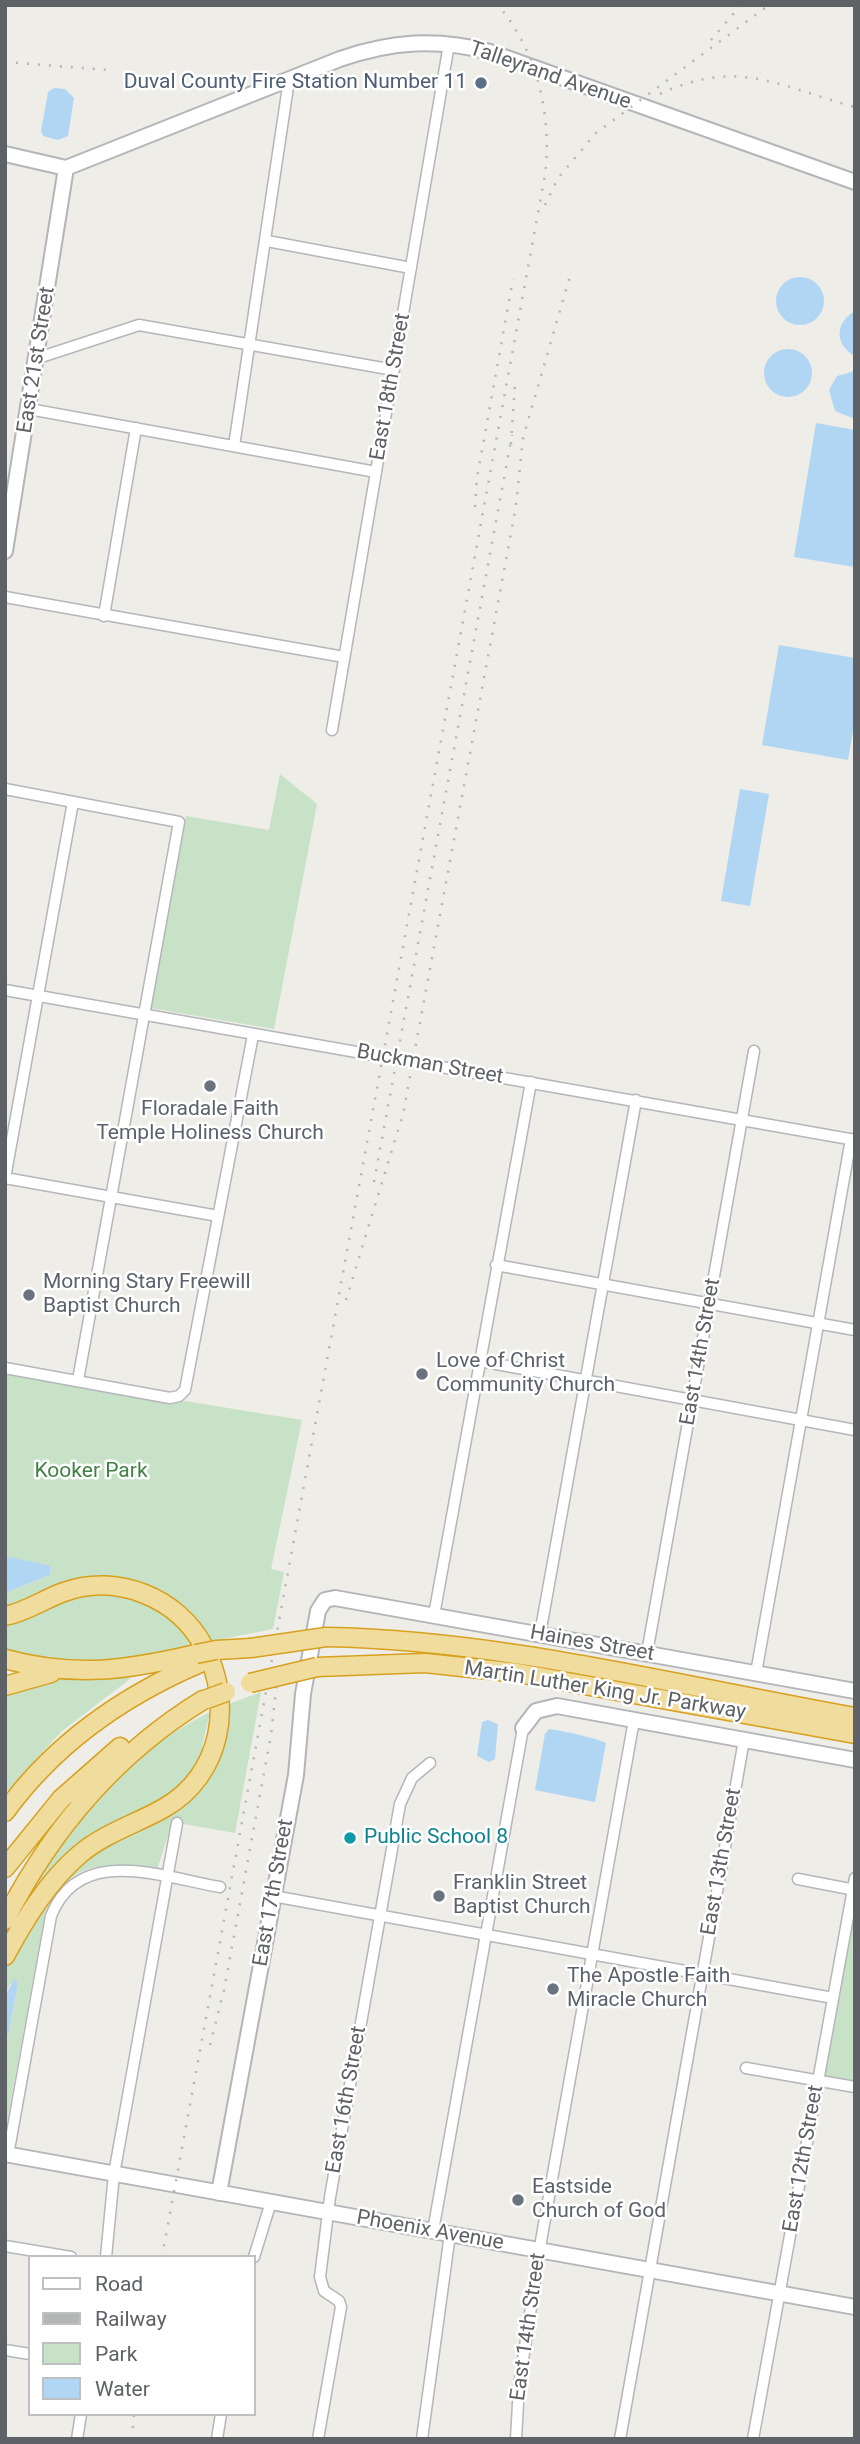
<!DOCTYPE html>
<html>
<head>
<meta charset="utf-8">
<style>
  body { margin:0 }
  #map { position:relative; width:860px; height:2444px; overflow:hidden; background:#eeede7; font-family:Roboto,sans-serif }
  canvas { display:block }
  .frame { position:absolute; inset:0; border:7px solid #5e6165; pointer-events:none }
  .legend { position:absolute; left:28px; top:2255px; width:228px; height:161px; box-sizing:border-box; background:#fff; border:2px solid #bfc0c1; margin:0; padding:9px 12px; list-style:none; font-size:21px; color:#5e6165 }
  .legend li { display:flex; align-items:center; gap:14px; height:35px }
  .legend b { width:35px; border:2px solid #bfc0c1 }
</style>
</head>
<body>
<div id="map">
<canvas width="860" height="2444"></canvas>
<div class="frame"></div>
<ul class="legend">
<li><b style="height:9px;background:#fff"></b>Road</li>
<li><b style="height:9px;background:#b4b5b5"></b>Railway</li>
<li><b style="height:19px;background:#c7e2c7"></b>Park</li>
<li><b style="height:19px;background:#b1d6f4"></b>Water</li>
</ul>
</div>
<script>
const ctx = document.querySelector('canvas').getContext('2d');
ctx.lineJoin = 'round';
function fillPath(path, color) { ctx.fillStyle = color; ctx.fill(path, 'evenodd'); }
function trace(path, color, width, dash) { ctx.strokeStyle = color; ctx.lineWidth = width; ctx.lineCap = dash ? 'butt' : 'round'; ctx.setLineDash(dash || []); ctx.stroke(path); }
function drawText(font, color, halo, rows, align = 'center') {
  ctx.font = font + ' Roboto,sans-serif'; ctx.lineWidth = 5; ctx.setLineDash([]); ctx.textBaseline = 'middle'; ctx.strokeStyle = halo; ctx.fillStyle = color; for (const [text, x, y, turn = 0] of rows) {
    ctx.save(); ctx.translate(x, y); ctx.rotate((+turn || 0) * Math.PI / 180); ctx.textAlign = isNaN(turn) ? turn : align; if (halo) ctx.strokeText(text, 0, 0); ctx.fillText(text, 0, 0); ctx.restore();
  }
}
fillPath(new Path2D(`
  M 280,774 L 317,804 L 274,1029 L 150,1008 L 186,816 L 269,830 Z
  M 5,1372 L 302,1420 L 271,1569 L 284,1572 L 273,1629 L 208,1642 L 128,1585 L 5,1610 L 5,1593 L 50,1575 L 51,1567 L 5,1556 Z
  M 108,1591 C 146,1602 171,1609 193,1645 L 101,1665 L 5,1656 L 5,1621 L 58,1598 Z
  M 131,1671 L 132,1676 L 126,1682 L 62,1731 L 5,1793 L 5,1691 L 51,1677 Z
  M 261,1692 L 235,1833 L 172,1822 L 157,1870 C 104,1862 70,1859 45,1914 L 5,2132 L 5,2051 L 18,1984 L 10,1984 L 5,1997 L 5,1971 L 37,1912 L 90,1851 L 149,1822 L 225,1741 L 226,1705 Z
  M 210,1712 L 202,1747 L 207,1749 L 182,1788 L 94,1838 L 5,1947 C 5,1927 19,1906 29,1889 C 74,1815 132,1751 210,1712 Z
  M 855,1906 L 855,2081 L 825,2076 Z`), '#c7e2c7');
fillPath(new Path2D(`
  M 54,88 L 65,89 L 74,98 L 68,136 L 58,140 L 43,136 L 41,131 L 48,92 Z
  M776 301a24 24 0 1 1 48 0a24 24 0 1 1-48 0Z
  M 855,311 L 855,356 C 834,345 835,322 855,311 Z
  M764 373a24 24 0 1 1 48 0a24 24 0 1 1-48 0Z
  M 855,371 L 855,419 L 835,411 L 829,390 L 837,376 Z
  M 816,423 L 855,430 L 855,567 L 794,557 Z
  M 779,645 L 855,658 L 855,719 L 848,760 L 762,745 Z
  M 740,789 L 769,794 L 750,906 L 721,901 Z
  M 5,1556 L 51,1566 L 50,1575 L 5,1593 Z
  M 488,1720 L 498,1724 L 495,1759 L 489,1762 L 477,1756 L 482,1722 Z
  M 549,1729 C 560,1730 596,1738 606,1743 L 595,1802 L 535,1790 L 545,1734 Z
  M 14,1979 L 18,1984 L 5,2051 L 5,1997 Z`), '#b1d6f4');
const street = new Path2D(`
  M 267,241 L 411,268
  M 38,358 L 139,325 L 394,370
  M 29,409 L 376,472
  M 234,446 L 289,80
  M 5,597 L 344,657
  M 104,616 L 136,428
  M 332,730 L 449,44
  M 5,789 L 179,822 L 78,1380
  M 5,990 L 855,1140
  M 5,1178 L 73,802
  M 5,1178 L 218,1216
  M 496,1265 L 855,1330
  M 480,1361 L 855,1430
  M 5,1368 L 170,1398 L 179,1396 L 185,1390 L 253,1035
  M 434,1615 L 531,1082
  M 540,1634 L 636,1100
  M 647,1653 L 754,1051
  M 756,1673 L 851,1139
  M 798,1879 L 855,1890
  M 273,1896 L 833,1998
  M 746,2068 L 855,2087
  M 8,2155 L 51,1916 C 79,1844 162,1877 220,1887
  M 433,2231 L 523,1728
  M 5,2246 L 71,2257
  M 106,2257 L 114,2174 L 177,1823
  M 254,2257 L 271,2202
  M 5,2350 L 30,2354
  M 77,2439 L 81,2414
  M 217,2439 L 221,2414
  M 318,2439 L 341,2307 L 339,2301 L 324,2291 L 320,2277 L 330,2197 L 400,1804 L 412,1778 L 430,1763
  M 422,2439 L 450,2234
  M 516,2439 L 519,2386 L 541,2241 L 634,1720
  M 620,2439 L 744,1740
  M 753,2439 L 855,1878`);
const secondary = new Path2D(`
  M 5,154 L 66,168 L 340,59 C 392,41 437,38 490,52 L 855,182
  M 5,551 L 66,168
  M 523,1728 L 536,1711 L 557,1706 L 855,1760
  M 5,2154 L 855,2307
  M 219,2193 L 296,1775 L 303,1694 L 318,1611 L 325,1600 L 335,1598 L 855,1691`);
const highway = new Path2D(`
  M 5,1616 C 26,1612 44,1599 64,1592 C 116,1573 178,1597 204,1647 C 234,1702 222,1775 164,1808 C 136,1824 105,1833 80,1854 C 48,1881 25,1919 5,1956
  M 326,1637 C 503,1640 680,1686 855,1717
  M 216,1650 L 251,1648
  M 5,1659 C 75,1678 128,1670 196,1654
  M 317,1667 L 425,1663 L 518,1673 L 855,1734
  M 5,1686 L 51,1673
  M 5,1812 C 55,1743 123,1696 200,1663
  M 5,1868 L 61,1799 L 120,1747
  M 5,1920 C 52,1828 115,1754 203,1700`);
trace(street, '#b4b6ba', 13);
trace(secondary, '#b3b5b9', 18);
trace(highway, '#d7a01e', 21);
trace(street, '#fff', 10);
trace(secondary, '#fff', 14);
trace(highway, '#f0dc9d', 18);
trace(new Path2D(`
  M 711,40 L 741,5
  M 5,62 L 108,70
  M 660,94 C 739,57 780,87 855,107
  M 545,205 L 558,178 L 596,133 L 769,5
  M 511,444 L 515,384
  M 475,507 L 477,478 L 513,279
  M 374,1182 L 512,435
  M 346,1300 L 403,1114 L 516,506 L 523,438 L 570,276
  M 210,2045 L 224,1990 L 271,1735 L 277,1680
  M 162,2257 L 545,175 C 552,116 538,52 498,5
  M 132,2439 L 134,2414`), '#b4b5b5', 2.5, [2, 9]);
const highwayBridge = new Path2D(`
  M 251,1648 L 326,1637
  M 196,1654 L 216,1650
  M 250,1683 L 317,1667
  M 207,1699 L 226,1692`);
trace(highwayBridge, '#d7a01e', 21, []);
trace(highwayBridge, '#f0dc9d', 18);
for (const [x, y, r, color] of [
  [481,83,7,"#5c6f8a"],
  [210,1086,7,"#6b7280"],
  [29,1295,7,"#6b7280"],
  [422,1374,7,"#6b7280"],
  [350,1838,7,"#0f9aa8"],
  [439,1896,7,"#6b7280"],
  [553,1989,7,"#6b7280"],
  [518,2200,7,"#6b7280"]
]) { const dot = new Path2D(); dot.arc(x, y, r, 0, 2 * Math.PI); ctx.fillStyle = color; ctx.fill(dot); trace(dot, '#fff', 2.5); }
drawText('21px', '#5e6165', '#fff', [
  ["Talleyrand Avenue",550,76,19],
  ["East 21st Street",37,360,-81],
  ["East 18th Street",391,387,-80],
  ["Buckman Street",430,1065,10],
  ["East 14th Street",701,1352,-80],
  ["Haines Street",592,1644,10],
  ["Martin Luther King Jr. Parkway",605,1691,9],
  ["East 13th Street",722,1862,-80],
  ["East 17th Street",274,1893,-80],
  ["East 16th Street",347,2100,-80],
  ["East 12th Street",804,2159,-80],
  ["Phoenix Avenue",430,2231,10],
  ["East 14th Street",529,2327,-82]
]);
drawText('21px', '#4e5e75', '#fff', [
  ["Duval County Fire Station Number 11",467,83]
], 'right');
drawText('21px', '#5b616d', '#fff', [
  ["Floradale Faith",210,1110,"center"],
  ["Temple Holiness Church",210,1134,"center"],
  ["Morning Stary Freewill",43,1283],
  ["Baptist Church",43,1307],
  ["Love of Christ",436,1362],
  ["Community Church",436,1386],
  ["Franklin Street",453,1884],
  ["Baptist Church",453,1908],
  ["The Apostle Faith",567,1977],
  ["Miracle Church",567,2001],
  ["Eastside",532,2188],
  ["Church of God",532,2212]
], 'left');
drawText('21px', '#418145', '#fff', [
  ["Kooker Park",91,1472]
]);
drawText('21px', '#0d838f', '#fff', [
  ["Public School 8",364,1838]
], 'left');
</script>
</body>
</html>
